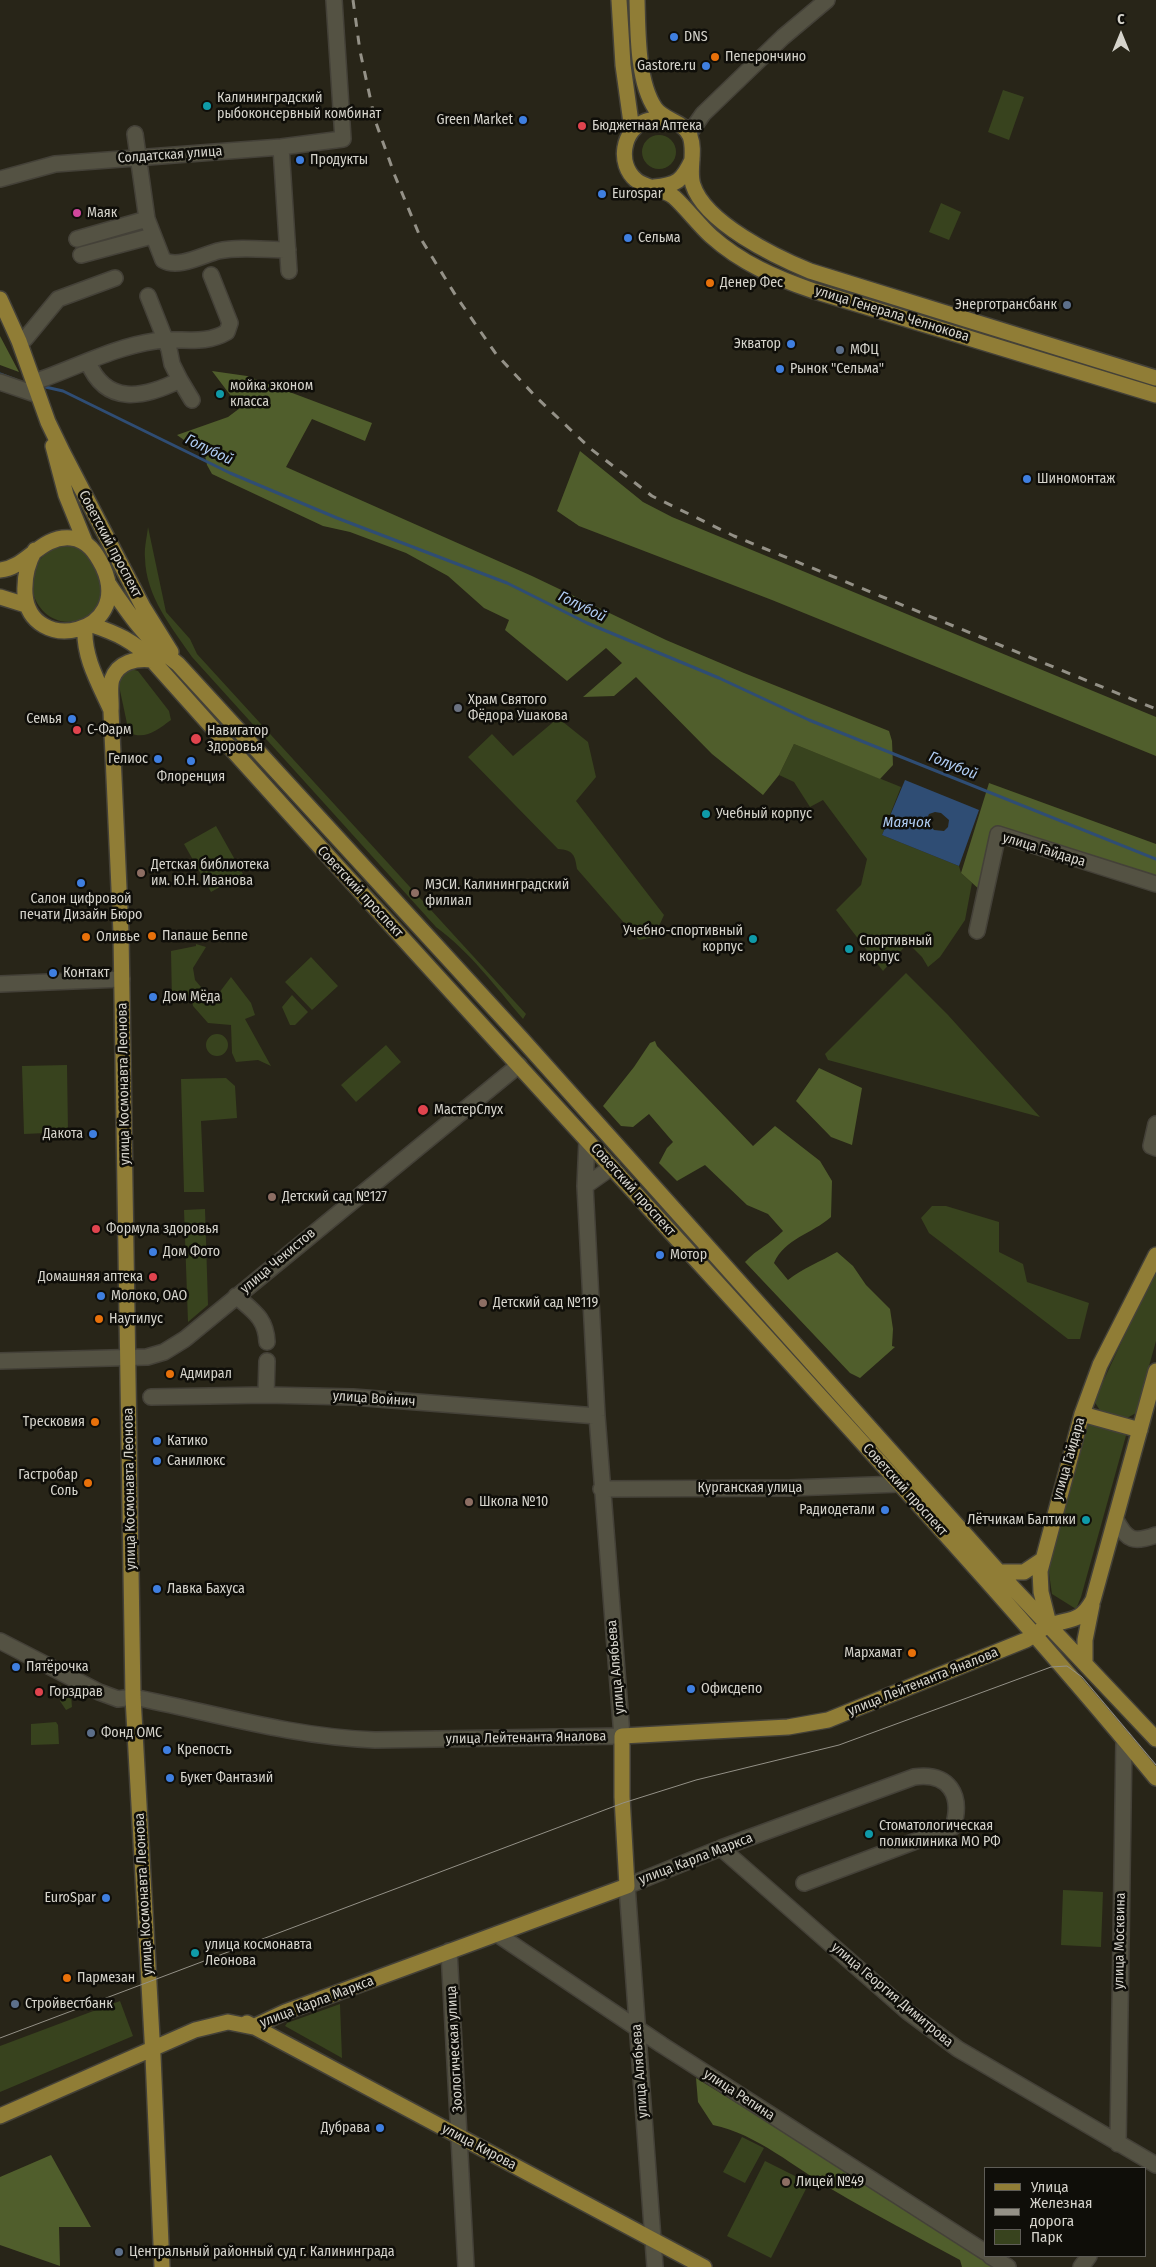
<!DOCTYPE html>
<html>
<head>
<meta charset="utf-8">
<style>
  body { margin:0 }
  #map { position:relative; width:1156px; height:2267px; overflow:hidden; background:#282518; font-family:"Fira Sans Condensed",sans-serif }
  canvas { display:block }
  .legend { position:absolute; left:984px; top:2167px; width:162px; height:90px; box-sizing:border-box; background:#0f0e09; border:1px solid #5f5d57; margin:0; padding:6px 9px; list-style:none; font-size:15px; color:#d6d4cc }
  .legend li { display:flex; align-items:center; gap:10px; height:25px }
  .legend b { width:25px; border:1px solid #5f5d57 }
  .north { position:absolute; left:1096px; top:10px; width:50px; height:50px; -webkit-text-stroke:4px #0f0e09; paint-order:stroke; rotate:0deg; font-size:14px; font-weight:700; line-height:20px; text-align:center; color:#d6d4cc }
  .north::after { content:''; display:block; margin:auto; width:18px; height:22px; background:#d6d4cc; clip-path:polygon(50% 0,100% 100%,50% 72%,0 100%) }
</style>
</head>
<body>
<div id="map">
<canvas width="1156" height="2267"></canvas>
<ul class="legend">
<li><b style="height:6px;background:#907d36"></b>Улица</li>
<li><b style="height:6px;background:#949187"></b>Железная дорога</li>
<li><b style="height:14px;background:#38431e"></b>Парк</li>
</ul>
<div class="north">С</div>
</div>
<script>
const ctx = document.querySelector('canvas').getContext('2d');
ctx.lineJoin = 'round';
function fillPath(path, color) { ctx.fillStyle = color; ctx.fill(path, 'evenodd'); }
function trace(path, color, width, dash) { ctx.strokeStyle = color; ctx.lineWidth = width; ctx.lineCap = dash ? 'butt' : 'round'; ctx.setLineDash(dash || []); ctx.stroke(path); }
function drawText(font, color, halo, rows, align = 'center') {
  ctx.font = font + ' "Fira Sans Condensed",sans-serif'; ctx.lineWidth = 5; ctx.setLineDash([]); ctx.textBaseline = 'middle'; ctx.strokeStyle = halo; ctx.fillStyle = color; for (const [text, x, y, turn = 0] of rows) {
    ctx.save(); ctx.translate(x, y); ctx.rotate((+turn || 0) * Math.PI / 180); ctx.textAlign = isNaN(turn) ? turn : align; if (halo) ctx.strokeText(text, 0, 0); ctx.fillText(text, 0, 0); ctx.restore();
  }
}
fillPath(new Path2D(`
  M 1003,90 L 1024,97 L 1009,140 L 988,132 Z
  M642 152a17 17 0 1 1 34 0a17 17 0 1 1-34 0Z
  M 941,203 L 961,212 L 949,240 L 929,232 Z
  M 148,527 L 166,612 L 190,639 L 197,654 L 526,1014 L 523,1019 C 495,986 471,953 436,927 L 192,657 C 171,626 146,597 145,558 C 144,548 147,537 148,527 Z
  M 59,546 C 64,546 70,545 74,547 C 93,553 104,579 100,598 C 99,606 92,614 85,618 C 39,639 6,568 59,546 Z
  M 131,669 L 138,671 L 169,711 L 171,720 C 157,730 146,740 129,733 L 118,681 L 123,674 Z
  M 558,718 L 588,742 L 596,777 L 576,801 L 664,915 L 654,937 L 639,940 L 577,869 C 575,855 573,850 558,849 L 468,757 L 492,734 L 513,756 Z
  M 794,744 L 901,787 L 882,835 L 959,866 L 961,873 L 972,883 L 965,920 L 940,957 L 928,967 L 922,957 L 908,943 L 883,971 L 836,910 L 861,885 L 867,859 L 823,800 L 810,807 L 794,782 L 779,775 Z
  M 216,826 L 243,874 L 211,892 L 184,844 Z
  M 196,944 L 206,947 L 193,968 L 195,980 L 213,1001 L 231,977 L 251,1003 L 255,1015 L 245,1019 L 271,1066 L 258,1060 L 236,1062 L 232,1053 L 231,1025 L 208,1023 L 193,1006 L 192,1001 L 172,1002 L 171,951 L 196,946 Z
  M 311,957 L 338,986 L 312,1010 L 285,982 Z
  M 906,973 L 948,1015 L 1040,1117 L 828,1060 L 825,1054 Z
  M 292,995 L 308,1012 L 295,1025 L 290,1025 L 282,1007 Z
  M206 1045a11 11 0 1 1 22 0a11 11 0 1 1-22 0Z
  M 386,1045 L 401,1062 L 356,1102 L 341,1085 Z
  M 67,1065 L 68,1132 L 24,1134 L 22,1066 Z
  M 226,1078 L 235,1086 L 237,1118 L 201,1121 L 204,1192 L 184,1192 L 181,1079 Z
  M 932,1206 L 946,1206 L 999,1222 L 999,1252 L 1023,1264 L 1027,1282 L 1089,1303 L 1080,1339 L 1068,1339 L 929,1233 L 921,1218 Z
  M 205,1209 L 208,1305 L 188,1322 L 184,1210 Z
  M 1156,1268 L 1156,1341 L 1136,1413 L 1127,1418 L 1101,1412 L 1094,1401 Z
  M 1087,1423 L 1127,1432 L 1081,1597 L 1076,1609 L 1052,1594 L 1047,1559 Z
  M 60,1685 L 71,1695 L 72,1707 L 66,1710 L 60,1701 Z
  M 56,1722 L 58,1725 L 59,1744 L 31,1745 L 31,1724 Z
  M 1063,1890 L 1103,1892 L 1101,1947 L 1061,1945 Z
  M 120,2001 L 133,2036 L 0,2092 L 0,2046 Z
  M 340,2004 L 342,2058 L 285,2026 L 287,2023 Z
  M 742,2137 L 764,2148 L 745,2183 L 723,2172 Z
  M 765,2161 L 809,2183 L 771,2258 L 727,2236 Z`), '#38431e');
fillPath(new Path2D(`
  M 0,336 L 19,372 L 0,365 Z
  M 212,371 L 247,376 L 372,423 L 365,441 L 312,419 L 286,467 L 532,576 L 666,640 L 744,673 L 889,731 L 892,741 L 893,765 L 880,779 L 794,744 L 779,775 L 763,795 L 712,754 L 636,677 L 614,696 L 583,697 L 622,663 L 606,648 L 567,681 L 505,630 L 509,620 L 484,608 L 448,576 L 406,553 L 350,532 L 323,526 L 212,474 L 207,465 L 205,455 L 177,435 L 228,417 L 240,408 Z
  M 580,451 L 643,502 L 672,517 L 1156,717 L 1156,756 L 772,600 L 579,526 L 557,511 Z
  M 989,783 L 1156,844 L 1156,878 L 995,827 L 980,890 L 961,873 Z
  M 655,1041 L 657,1046 L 753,1146 L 775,1126 L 820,1161 L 832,1181 L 831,1217 C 812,1234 785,1238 774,1263 L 788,1280 C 803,1268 820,1262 837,1252 L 853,1266 L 866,1285 L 890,1309 L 893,1329 L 892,1346 L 895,1347 L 860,1378 L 850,1373 L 745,1262 C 757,1249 771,1243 783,1231 L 768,1214 L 747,1205 L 705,1165 L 677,1181 L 659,1163 L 667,1148 L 673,1142 L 649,1114 L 633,1127 L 621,1126 L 603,1106 L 634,1067 L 650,1043 Z
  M 819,1068 L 862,1088 L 852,1145 L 831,1137 L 796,1101 Z
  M 696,2078 L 984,2255 L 995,2267 L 962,2267 L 960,2260 C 918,2237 875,2215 833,2190 C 795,2168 757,2134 713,2125 L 698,2102 Z
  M 51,2155 L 91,2227 L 59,2227 L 60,2266 L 0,2245 L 0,2177 Z`), '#505e2c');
fillPath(new Path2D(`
  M 905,780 L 979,810 L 959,866 L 882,835 ZM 935,812 L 941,813 L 949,820 L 948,827 L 944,831 L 934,830 L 926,821 L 929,814 Z`), '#2f4d74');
trace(new Path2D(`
  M 0,374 L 16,380
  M 41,386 L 63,391 L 230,473 L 337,518 L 507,583 L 587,623 L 719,678 L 809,720 L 1156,859`), '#2f4d74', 3);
const minor = new Path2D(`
  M 135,134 L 147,219 L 163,260 C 178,269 203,255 218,251 C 240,246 266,250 288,250
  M 689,134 L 703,114 L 783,37 L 827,0
  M 281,147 L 289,271
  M 0,179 L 55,164 L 281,147 L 343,139 L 334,0
  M 77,239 L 147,219
  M 81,255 L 152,236
  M 148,296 L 169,349 L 172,364 L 180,380
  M 19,341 L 25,339 L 58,299 L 115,278
  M 88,362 C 106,406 144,398 180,380 L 192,400
  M 0,382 L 38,395
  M 34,382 C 73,369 113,347 155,341 C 181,337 203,346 227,332 L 230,323 L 211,275
  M 977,931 L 998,834 L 1156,884
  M 0,984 L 122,979
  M 1156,1124 L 1151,1146 L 1156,1148
  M 585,1186 L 612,1167
  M 236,1296 C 253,1311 266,1318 267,1342
  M 0,1361 L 147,1357 L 164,1352 L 185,1339 L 519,1065
  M 266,1395 L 267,1361
  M 151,1397 L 266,1395 L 353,1397 L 597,1416
  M 601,1489 L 790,1488 L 900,1484
  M 1116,1520 C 1127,1541 1134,1543 1156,1535
  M 0,1641 L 99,1692 L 118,1699 L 133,1697 C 214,1713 292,1737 375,1740 L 622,1736 L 597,1416 L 585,1186 L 587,1140
  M 721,1848 L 908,2012 L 958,2049 L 1156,2165
  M 497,1934 L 662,2045 L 985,2252
  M 449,1951 L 466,2267
  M 1118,2144 L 1124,1739
  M 990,2256 L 1008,2267
  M 655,2267 L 627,1886 L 721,1848 L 914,1777 C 949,1772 963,1795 953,1827 L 804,1883
  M 1081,2267 L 1089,2256`);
const major = new Path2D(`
  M 619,0 L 623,65 L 632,130
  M 637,0 C 638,32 637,81 655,108 C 664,121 684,121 690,136 C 696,152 688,170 693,185 C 705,223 776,257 810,271 L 1156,378
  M 668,119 C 662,119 652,118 646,121 C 622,130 617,164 636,180 C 645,188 663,188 674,197 C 687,209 698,224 711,236 C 741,263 776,278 814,291 L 1156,395
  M 654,187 C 677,185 682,181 692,160
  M 0,299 L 19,341 L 48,422 L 63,453 L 143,607 L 171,652
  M 53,446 L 66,495 L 85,542
  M 0,570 C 27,568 40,535 71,538 C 88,540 96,553 103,567 C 134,635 30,656 25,594 C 24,577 27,564 35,550
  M 108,583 C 128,613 148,642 178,664 L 521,1038 L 1015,1590 L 1156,1739
  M 0,597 L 26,605
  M 92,625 C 116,633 134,641 152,660 C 359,893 571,1122 781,1353 C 908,1493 1036,1632 1156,1778
  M 85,627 C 83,656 98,682 110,708
  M 152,660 C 136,658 118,662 112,679 C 109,688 112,702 111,711 L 121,933 L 133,1697 L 153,2056 L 162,2267
  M 1082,1414 L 1140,1430
  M 999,1572 L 1024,1572 L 1042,1560
  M 1049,1624 L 1041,1592 L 1040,1571 L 1082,1414 L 1100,1365 L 1156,1255
  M 1085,1663 L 1085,1640 L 1092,1605
  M 247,2023 L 704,2267
  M 0,2116 L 195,2030 L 228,2022 L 253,2027 L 285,2012 L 627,1886 L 622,1797 L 622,1736 L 788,1727 L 828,1720 L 1026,1640 C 1033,1636 1042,1628 1050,1625 C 1071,1618 1080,1623 1093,1600 L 1156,1371`);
trace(minor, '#444138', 18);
trace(major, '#444138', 18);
trace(minor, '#545243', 15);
trace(major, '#907d36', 15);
trace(new Path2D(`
  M 0,2038 L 623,1803 L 696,1780 L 839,1745 L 1051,1667 L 1067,1666 L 1082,1677 L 1156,1765`), '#949187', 1);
trace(new Path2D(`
  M 353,0 L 360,51 L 375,120 L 395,176 L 421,239 L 456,296 L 496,354 L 537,398 L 591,449 L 652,496 L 734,536 L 1156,709`), '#949187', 3, [9, 9]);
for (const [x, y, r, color] of [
  [674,37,5,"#3f7fe0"],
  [715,57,5,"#e8710a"],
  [706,66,5,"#3f7fe0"],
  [207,106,5,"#0f9aa8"],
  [523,120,5,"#3f7fe0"],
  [582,126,5,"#e0444e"],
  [300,160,5,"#3f7fe0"],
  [602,194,5,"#3f7fe0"],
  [77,213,5,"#d1479c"],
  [628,238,5,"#3f7fe0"],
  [710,283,5,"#e8710a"],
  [1067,305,5,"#5c6f8a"],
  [791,344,5,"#3f7fe0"],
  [840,350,5,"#5c6f8a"],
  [780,369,5,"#3f7fe0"],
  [220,394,5,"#0f9aa8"],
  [1027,479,5,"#3f7fe0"],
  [458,708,5,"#6b7280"],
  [72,719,5,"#3f7fe0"],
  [77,730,5,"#e0444e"],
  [196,739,6,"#e0444e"],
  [158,759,5,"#3f7fe0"],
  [191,761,5,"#3f7fe0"],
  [706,814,5,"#0f9aa8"],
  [141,873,5,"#8d6e63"],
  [81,883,5,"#3f7fe0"],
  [415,893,5,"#8d6e63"],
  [152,936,5,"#e8710a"],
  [86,937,5,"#e8710a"],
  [753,939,5,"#0f9aa8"],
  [849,949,5,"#0f9aa8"],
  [53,973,5,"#3f7fe0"],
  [153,997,5,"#3f7fe0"],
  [423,1110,6,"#e0444e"],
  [93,1134,5,"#3f7fe0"],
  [272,1197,5,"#8d6e63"],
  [96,1229,5,"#e0444e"],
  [153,1252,5,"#3f7fe0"],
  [660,1255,5,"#3f7fe0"],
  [153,1277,5,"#e0444e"],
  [101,1296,5,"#3f7fe0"],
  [483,1303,5,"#8d6e63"],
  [99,1319,5,"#e8710a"],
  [170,1374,5,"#e8710a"],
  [95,1422,5,"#e8710a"],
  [157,1441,5,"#3f7fe0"],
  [157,1461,5,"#3f7fe0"],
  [88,1483,5,"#e8710a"],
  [469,1502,5,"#8d6e63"],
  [885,1510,5,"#3f7fe0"],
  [1086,1520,5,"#0f9aa8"],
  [157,1589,5,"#3f7fe0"],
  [912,1653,5,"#e8710a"],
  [16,1667,5,"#3f7fe0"],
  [691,1689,5,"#3f7fe0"],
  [39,1692,5,"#e0444e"],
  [91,1733,5,"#5c6f8a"],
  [167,1750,5,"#3f7fe0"],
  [170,1778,5,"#3f7fe0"],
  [869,1834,5,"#0f9aa8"],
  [106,1898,5,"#3f7fe0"],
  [195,1953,5,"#0f9aa8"],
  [67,1978,5,"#e8710a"],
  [15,2004,5,"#5c6f8a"],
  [380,2128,5,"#3f7fe0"],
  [786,2182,5,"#8d6e63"],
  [119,2252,5,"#5c6f8a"]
]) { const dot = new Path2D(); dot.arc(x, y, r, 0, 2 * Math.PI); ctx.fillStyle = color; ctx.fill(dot); trace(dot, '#0f0e09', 2); }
drawText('14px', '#d6d4cc', '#0f0e09', [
  ["DNS",684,37],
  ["Пеперончино",725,57],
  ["Gastore.ru",696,66,"right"],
  ["Калининградский",217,98],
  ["рыбоконсервный комбинат",217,114],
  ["Green Market",513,120,"right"],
  ["Бюджетная Аптека",592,126],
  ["Продукты",310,160],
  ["Eurospar",612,194],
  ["Маяк",87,213],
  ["Сельма",638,238],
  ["Денер Фес",720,283],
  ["Энерготрансбанк",1057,305,"right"],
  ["Экватор",781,344,"right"],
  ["МФЦ",850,350],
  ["Рынок \"Сельма\"",790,369],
  ["мойка эконом",230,386],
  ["класса",230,402],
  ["Шиномонтаж",1037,479],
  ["Храм Святого",468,700],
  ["Фёдора Ушакова",468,716],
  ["Семья",62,719,"right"],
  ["С-Фарм",87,730],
  ["Навигатор",207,731],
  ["Здоровья",207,747],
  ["Гелиос",148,759,"right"],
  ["Флоренция",191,777,"center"],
  ["Учебный корпус",716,814],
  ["Детская библиотека",151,865],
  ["им. Ю.Н. Иванова",151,881],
  ["МЭСИ. Калининградский",425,885],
  ["филиал",425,901],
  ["Салон цифровой",81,899,"center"],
  ["печати Дизайн Бюро",81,915,"center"],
  ["Учебно-спортивный",743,931,"right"],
  ["корпус",743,947,"right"],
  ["Папаше Беппе",162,936],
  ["Оливье",96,937],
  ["Спортивный",859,941],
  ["корпус",859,957],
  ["Контакт",63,973],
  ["Дом Мёда",163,997],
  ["МастерСлух",434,1110],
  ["Дакота",83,1134,"right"],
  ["Детский сад №127",282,1197],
  ["Формула здоровья",106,1229],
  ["Дом Фото",163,1252],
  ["Мотор",670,1255],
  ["Домашняя аптека",143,1277,"right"],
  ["Молоко, ОАО",111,1296],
  ["Детский сад №119",493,1303],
  ["Наутилус",109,1319],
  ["Адмирал",180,1374],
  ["Тресковия",85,1422,"right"],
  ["Катико",167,1441],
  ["Санилюкс",167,1461],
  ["Гастробар",78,1475,"right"],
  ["Соль",78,1491,"right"],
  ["Школа №10",479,1502],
  ["Радиодетали",875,1510,"right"],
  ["Лётчикам Балтики",1076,1520,"right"],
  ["Лавка Бахуса",167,1589],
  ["Мархамат",902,1653,"right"],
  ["Пятёрочка",26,1667],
  ["Офисдепо",701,1689],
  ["Горздрав",49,1692],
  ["Фонд ОМС",101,1733],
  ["Крепость",177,1750],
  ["Букет Фантазий",180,1778],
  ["Стоматологическая",879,1826],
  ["поликлиника МО РФ",879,1842],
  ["EuroSpar",96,1898,"right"],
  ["улица космонавта",205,1945],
  ["Леонова",205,1961],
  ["Пармезан",77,1978],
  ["Стройвестбанк",25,2004],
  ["Дубрава",370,2128,"right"],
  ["Лицей №49",796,2182],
  ["Центральный районный суд г. Калининграда",129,2252]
], 'left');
drawText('14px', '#d6d4cc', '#0f0e09', [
  ["Солдатская улица",170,155,-4],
  ["улица Генерала Челнокова",892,314,17],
  ["Советский проспект",110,544,62],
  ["улица Гайдара",1044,850,17],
  ["Советский проспект",360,892,47],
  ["улица Космонавта Леонова",124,1084,-91],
  ["Советский проспект",633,1190,48],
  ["улица Чекистов",278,1261,-40],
  ["улица Войнич",374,1399,4],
  ["улица Гайдара",1069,1459,-74],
  ["Курганская улица",750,1488],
  ["улица Космонавта Леонова",130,1489,-91],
  ["Советский проспект",905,1490,48],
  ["улица Алябьева",616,1667,-95],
  ["улица Лейтенанта Яналова",923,1682,-22],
  ["улица Лейтенанта Яналова",526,1738,-1],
  ["улица Карла Маркса",696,1859,-21],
  ["улица Космонавта Леонова",144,1894,-93],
  ["улица Москвина",1120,1941,-89],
  ["улица Георгия Димитрова",892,1995,40],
  ["улица Карла Маркса",317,2002,-21],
  ["Зоологическая улица",455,2049,-93],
  ["улица Алябьева",640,2071,-94],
  ["улица Репина",739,2095,33],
  ["улица Кирова",479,2147,28]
]);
drawText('italic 15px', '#b0cdf4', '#0f0e09', [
  ["Голубой",209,450,26],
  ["Голубой",582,607,26],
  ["Голубой",953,766,22],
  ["Маячок",907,823]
]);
</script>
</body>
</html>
